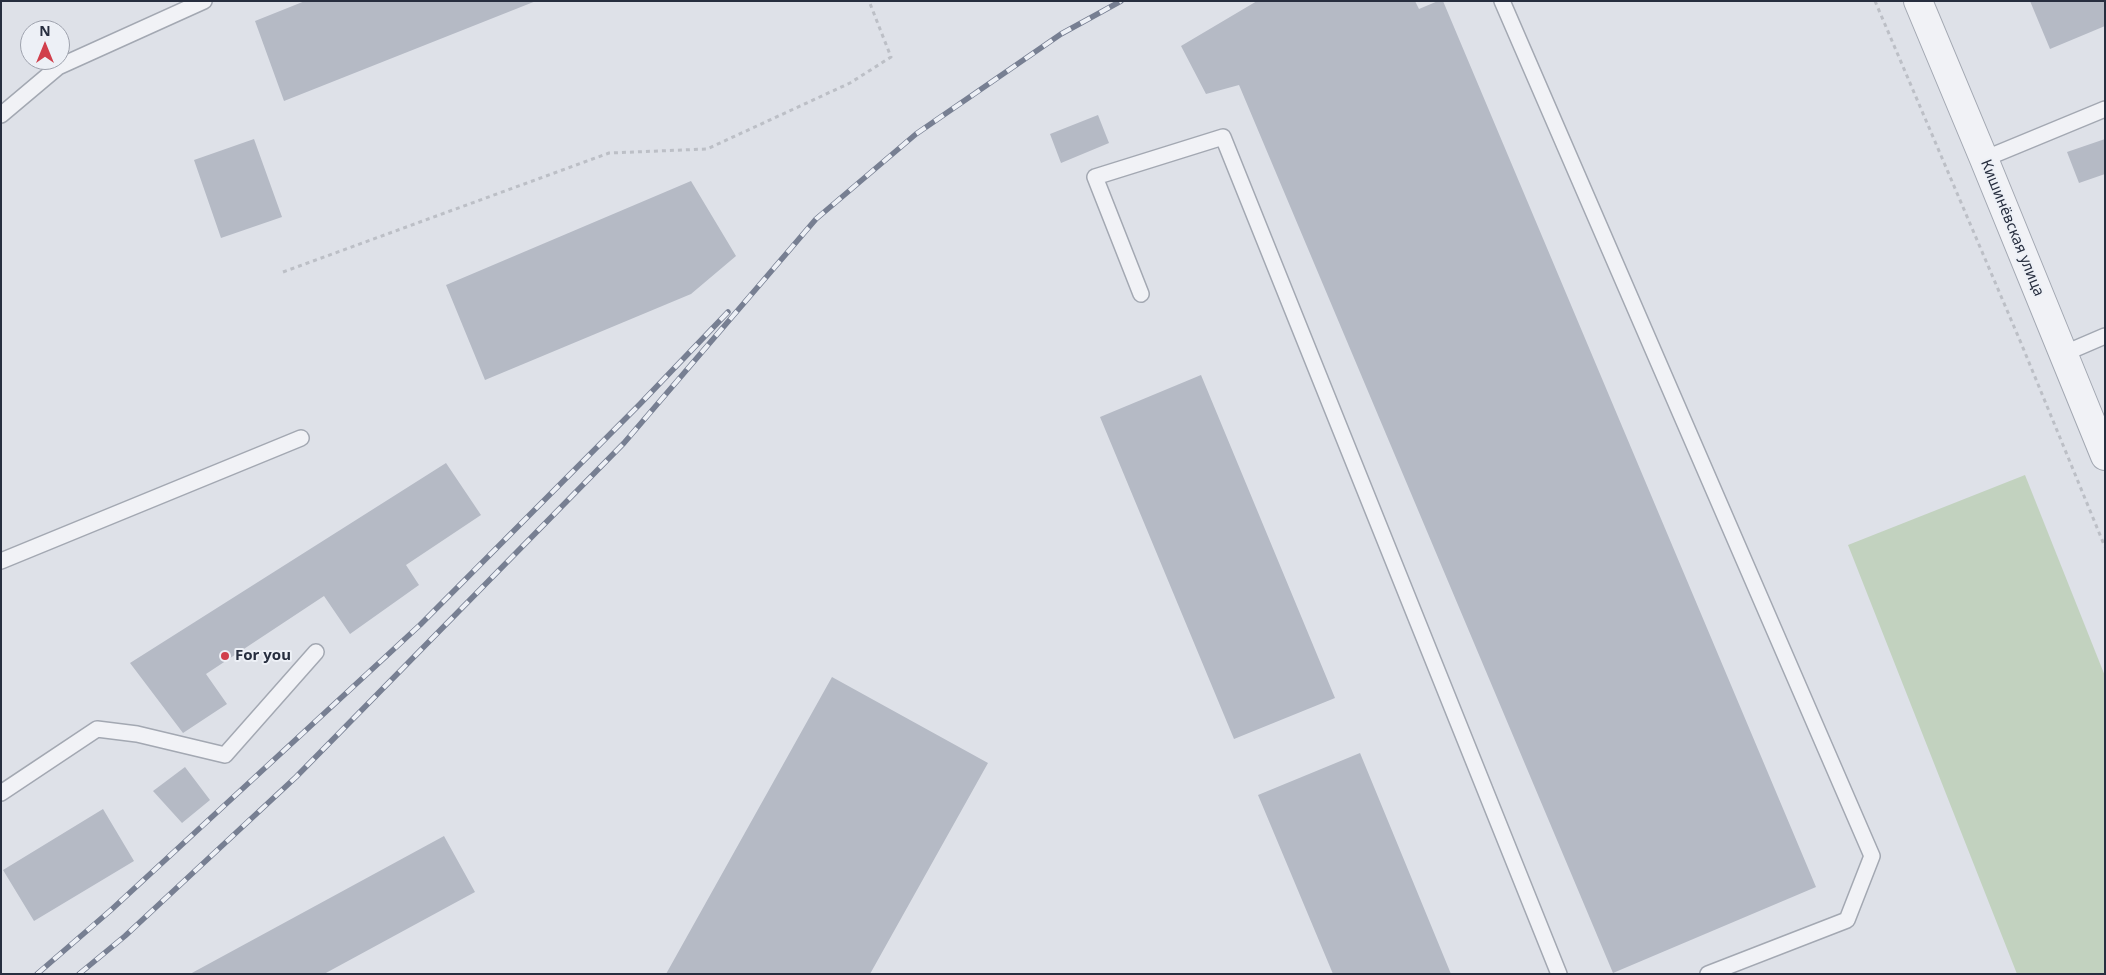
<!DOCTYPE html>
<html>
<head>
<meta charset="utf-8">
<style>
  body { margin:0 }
  #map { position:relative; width:2106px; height:975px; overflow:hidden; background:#dee1e8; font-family:"Noto Sans",sans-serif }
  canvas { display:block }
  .frame { position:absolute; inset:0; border:2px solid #272e3f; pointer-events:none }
  .north { position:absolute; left:20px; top:20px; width:50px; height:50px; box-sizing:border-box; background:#edf0f6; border:1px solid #9ea2ad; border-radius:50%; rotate:0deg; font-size:14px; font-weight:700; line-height:20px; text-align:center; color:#272e3f }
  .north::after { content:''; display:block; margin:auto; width:18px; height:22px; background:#d13f4c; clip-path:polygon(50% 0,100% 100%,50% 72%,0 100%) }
</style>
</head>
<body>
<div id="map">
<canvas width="2106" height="975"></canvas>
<div class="frame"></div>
<div class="north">N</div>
</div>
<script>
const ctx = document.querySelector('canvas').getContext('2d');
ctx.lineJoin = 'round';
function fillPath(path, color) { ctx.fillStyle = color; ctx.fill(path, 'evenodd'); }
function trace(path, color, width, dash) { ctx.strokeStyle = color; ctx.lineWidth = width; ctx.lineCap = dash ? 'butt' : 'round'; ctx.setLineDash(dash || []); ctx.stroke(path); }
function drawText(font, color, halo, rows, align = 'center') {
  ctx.font = font + ' "Noto Sans",sans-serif'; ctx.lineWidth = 4; ctx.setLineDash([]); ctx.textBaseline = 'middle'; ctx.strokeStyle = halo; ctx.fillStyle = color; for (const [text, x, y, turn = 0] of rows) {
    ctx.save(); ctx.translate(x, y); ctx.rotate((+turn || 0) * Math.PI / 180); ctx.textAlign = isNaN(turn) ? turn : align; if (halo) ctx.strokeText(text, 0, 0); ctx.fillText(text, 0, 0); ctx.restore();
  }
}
fillPath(new Path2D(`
  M 2025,475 L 2105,676 L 2105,974 L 2017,974 L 1848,545 Z`), '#c2d2bf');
fillPath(new Path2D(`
  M 305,1 L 536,1 L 284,101 L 255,21 Z
  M 1257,1 L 1415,1 L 1419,9 L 1438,1 L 1443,1 L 1816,887 L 1613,973 L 1239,85 L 1206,94 L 1181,46 Z
  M 2030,1 L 2105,1 L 2105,26 L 2050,49 Z
  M 1098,115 L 1109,143 L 1061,163 L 1050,134 Z
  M 254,139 L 282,217 L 221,238 L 194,160 Z
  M 2105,139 L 2105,174 L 2079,183 L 2067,152 Z
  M 691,181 L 736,256 L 691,294 L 485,380 L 446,285 Z
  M 1201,375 L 1335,698 L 1234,739 L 1100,417 Z
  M 446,463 L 481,515 L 406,565 L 419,585 L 350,634 L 324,596 L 206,674 L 227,704 L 183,733 L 130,663 Z
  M 832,677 L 988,763 L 870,974 L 666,974 Z
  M 1360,753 L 1451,974 L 1333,974 L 1258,795 Z
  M 185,767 L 210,800 L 182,823 L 153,791 Z
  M 103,809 L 134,861 L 34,921 L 3,870 Z
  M 444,836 L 475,892 L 324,974 L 190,974 Z`), '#b5bac5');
const service = new Path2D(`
  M 1502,1 L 1872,856 L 1847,920 L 1708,974
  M 1,115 L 58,67 L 204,1
  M 1984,159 L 2105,109
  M 1141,294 L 1095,177 L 1223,137 L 1559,974
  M 2063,354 L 2105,336
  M 1,561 L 301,438
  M 1,793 L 97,729 L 137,734 L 225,755 L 316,652`);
const minor = new Path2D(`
  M 1918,1 L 1984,159 L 2105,456`);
trace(service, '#a3a8b2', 18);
trace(minor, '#a3a8b2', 30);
trace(new Path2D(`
  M 1875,1 L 2021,343 L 2105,547
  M 283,272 L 609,153 L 707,149 L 850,83 L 891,57 L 869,1`), '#bcbfc6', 3, [4, 4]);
trace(service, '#f1f2f6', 15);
trace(minor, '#f1f2f6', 28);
const rail = new Path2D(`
  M 37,974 L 111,910 L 420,625 L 640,404 L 728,312
  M 79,974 L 125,936 L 296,777 L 624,443 L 816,219 L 916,134 L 1061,34 L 1121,1`);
trace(rail, '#777f92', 5.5);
trace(rail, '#edf0f6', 4, [11]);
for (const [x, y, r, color] of [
  [225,656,5,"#d13f4c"]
]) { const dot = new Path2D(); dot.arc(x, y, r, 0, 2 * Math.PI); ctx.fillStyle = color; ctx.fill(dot); trace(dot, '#edf0f6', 2); }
drawText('15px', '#272e3f', '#edf0f6', [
  ["Кишинёвская улица",2012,228,68]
]);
drawText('bold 15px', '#272e3f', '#edf0f6', [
  ["For you",235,656]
], 'left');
</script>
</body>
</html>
